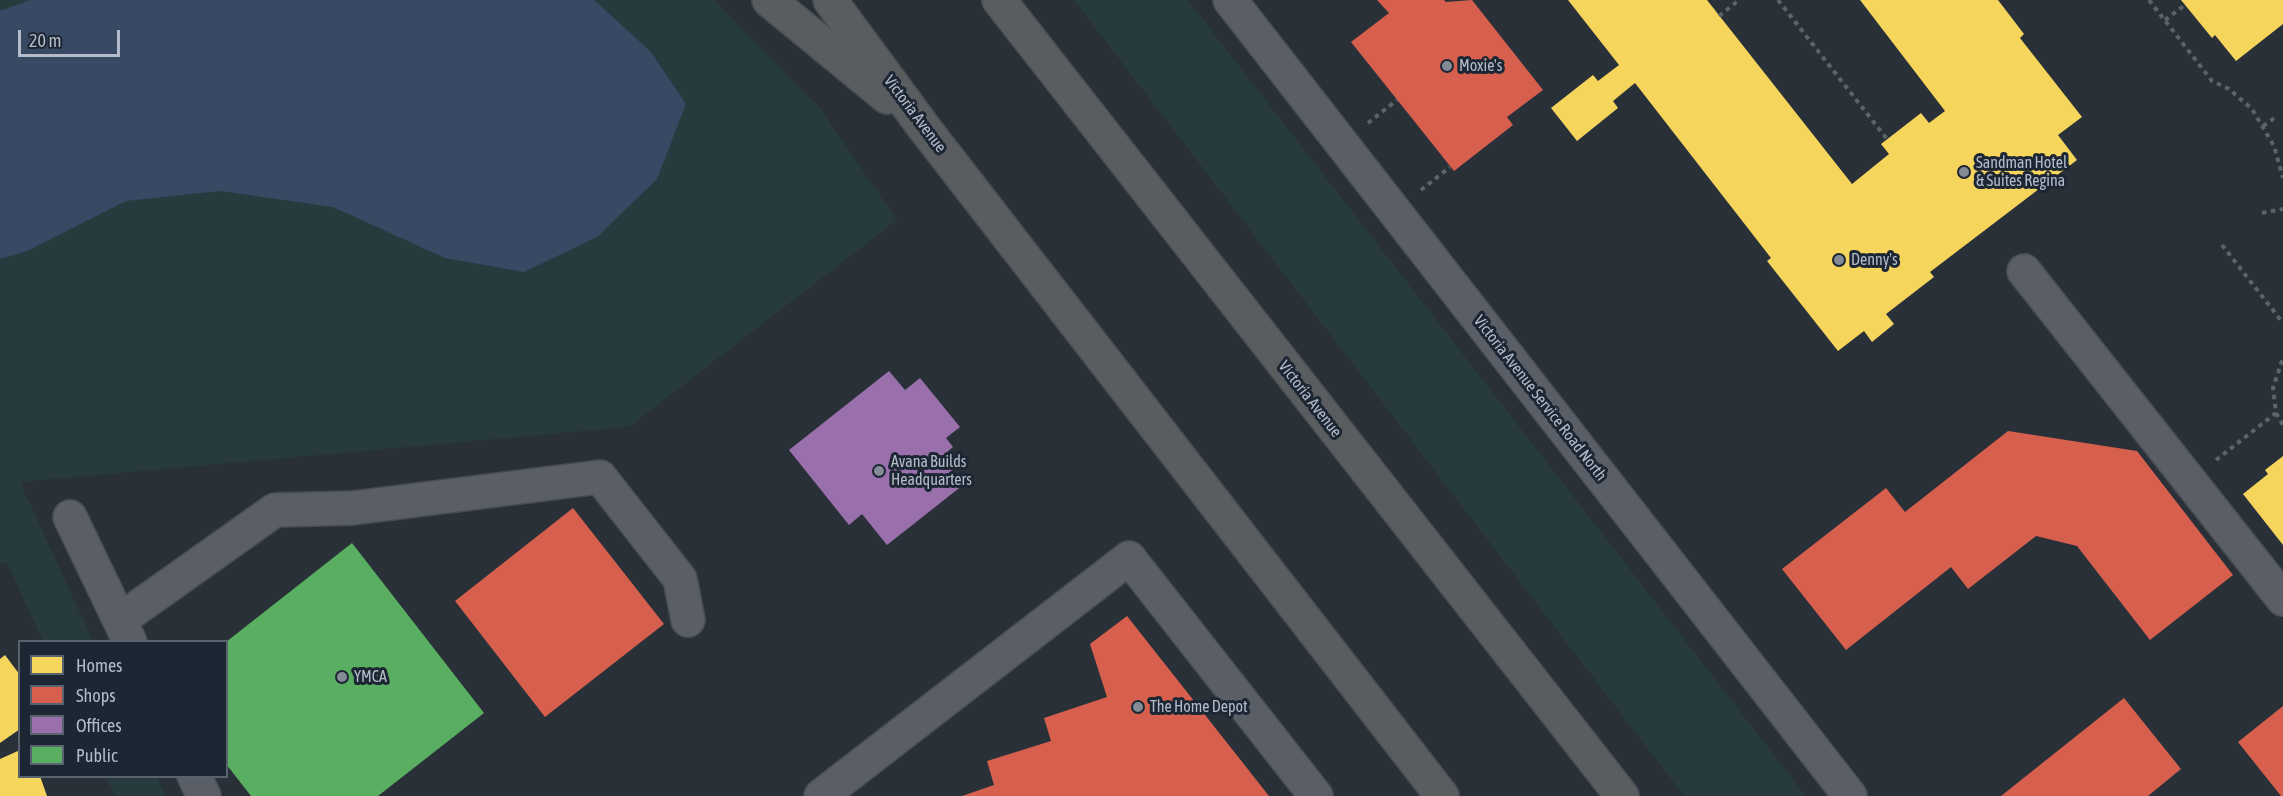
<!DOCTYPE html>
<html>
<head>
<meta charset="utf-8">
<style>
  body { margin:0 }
  #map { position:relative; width:2283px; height:796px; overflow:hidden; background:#2a3038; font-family:"Asap Condensed",sans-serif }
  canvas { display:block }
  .legend { position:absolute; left:18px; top:640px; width:210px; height:138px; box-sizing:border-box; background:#1d2633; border:2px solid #59626f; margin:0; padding:8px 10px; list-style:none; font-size:18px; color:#b4bcc9 }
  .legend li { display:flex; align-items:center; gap:12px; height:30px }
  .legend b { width:30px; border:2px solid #59626f }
  .scale { position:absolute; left:18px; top:30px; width:102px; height:27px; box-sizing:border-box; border:3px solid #b4bcc9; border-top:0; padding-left:8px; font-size:18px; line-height:21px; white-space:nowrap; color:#b4bcc9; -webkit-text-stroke:4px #1d2633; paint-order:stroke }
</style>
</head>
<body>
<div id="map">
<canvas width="2283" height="796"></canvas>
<ul class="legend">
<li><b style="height:16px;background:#f6d55c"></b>Homes</li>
<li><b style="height:16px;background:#d6604d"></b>Shops</li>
<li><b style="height:16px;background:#9970ab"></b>Offices</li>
<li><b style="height:16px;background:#5aae61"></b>Public</li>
</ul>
<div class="scale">20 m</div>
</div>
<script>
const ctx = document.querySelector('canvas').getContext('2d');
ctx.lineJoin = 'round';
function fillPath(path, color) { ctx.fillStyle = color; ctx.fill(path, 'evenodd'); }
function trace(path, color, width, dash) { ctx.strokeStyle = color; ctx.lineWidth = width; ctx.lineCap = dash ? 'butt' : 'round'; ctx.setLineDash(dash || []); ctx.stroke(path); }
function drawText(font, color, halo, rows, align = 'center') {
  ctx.font = font + ' "Asap Condensed",sans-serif'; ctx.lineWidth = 6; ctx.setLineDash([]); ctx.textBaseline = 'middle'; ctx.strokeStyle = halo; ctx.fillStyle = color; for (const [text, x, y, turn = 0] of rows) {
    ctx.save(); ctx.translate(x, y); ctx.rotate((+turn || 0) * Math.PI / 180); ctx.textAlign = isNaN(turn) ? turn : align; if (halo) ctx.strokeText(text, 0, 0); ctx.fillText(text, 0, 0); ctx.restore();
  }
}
fillPath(new Path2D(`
  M 0,0 L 714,0 L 820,108 L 897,220 L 629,427 L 20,482 L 93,641 L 43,641 L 7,563 L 0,563 Z
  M 1074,0 L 1188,0 L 1806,796 L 1684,796 Z
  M 106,777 L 157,777 L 166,796 L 115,796 Z`), '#273a3e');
fillPath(new Path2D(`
  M 30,0 L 594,0 L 650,51 L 686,104 L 657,179 L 597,237 L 524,272 L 445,258 L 333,207 L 220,191 L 126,201 L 27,251 L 0,259 L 0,11 Z`), '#384963');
fillPath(new Path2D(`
  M 1568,0 L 1707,0 L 1852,184 L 1889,154 L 1881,144 L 1921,113 L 1929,123 L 1945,111 L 1860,0 L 1998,0 L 2024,34 L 2020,38 L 2082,117 L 2058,135 L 2077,160 L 1930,272 L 1934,277 L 1886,314 L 1894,324 L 1872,342 L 1864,331 L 1838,351 L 1767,261 L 1771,258 L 1635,83 L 1613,101 L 1618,108 L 1577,141 L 1551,108 L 1593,75 L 1598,81 L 1619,65 Z
  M 2181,0 L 2283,0 L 2283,24 L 2236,61 L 2215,35 L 2212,38 Z
  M 2283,456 L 2283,545 L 2243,494 L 2268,474 L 2265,470 Z
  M 5,655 L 20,675 L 20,729 L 0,743 L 0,659 Z
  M 20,750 L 20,776 L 40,776 L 47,796 L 0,796 L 0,759 Z`), '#f6d55c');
fillPath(new Path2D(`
  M 1377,0 L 1444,0 L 1446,2 L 1472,0 L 1543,90 L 1507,117 L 1513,125 L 1454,171 L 1351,42 L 1389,13 Z
  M 2008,431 L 2137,451 L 2233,575 L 2150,640 L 2077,546 L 2036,536 L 1968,589 L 1951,567 L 1846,650 L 1782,569 L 1886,488 L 1905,512 Z
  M 573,508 L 664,624 L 545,717 L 455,601 Z
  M 1127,616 L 1269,796 L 962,796 L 994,785 L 987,761 L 1051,741 L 1044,718 L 1107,697 L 1090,644 Z
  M 2124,698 L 2181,769 L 2148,796 L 2001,796 Z
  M 2283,706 L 2283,796 L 2281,796 L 2238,742 Z`), '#d6604d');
fillPath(new Path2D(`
  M 889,371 L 905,390 L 920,378 L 960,427 L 946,438 L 953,447 L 941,457 L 963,485 L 887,545 L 862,514 L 849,525 L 789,450 Z`), '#9970ab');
fillPath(new Path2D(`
  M 352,543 L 484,713 L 378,796 L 251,796 L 226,764 L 226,642 Z`), '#5aae61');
const minor = new Path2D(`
  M 1230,0 L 1850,796
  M 2024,271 L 2283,599
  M 70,517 L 130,642
  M 120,620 L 275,510 L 353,508 L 600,477 L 680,579 L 688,620
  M 194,776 L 204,796
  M 821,796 L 1129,558 L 1316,796`);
const highway = new Path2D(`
  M 769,0 L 887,97
  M 830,0 L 925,129 L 1442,796
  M 999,0 L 1622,796`);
trace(minor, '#484c53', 36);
trace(highway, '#474c53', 36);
trace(new Path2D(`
  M 1778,0 L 1887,139
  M 2149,0 L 2212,81 L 2229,89 L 2252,109 L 2274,146 L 2283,178
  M 1719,16 L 1739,0
  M 2165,20 L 2185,5
  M 1368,123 L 1397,100
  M 2263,126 L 2277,116
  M 1421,190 L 1450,167
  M 2262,213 L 2283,209
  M 2222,245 L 2283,323
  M 2276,413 L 2283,425
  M 2216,460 L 2276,413 L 2273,388 L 2283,358`), '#5d636a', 4, [4.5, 4.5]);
trace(minor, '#5a5e66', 33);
trace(highway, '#5a5d60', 33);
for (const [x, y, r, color] of [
  [1447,66,6,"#848b96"],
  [1964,172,6,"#848b96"],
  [1839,260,6,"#848b96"],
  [879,471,6,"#848b96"],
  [342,677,6,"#848b96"],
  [1138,707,6,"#848b96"]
]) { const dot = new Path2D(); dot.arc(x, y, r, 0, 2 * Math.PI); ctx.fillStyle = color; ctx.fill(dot); trace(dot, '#1d2633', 2); }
drawText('16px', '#b4bcc9', '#1d2633', [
  ["Moxie's",1459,66],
  ["Sandman Hotel",1976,163],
  ["& Suites Regina",1976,181],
  ["Denny's",1851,260],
  ["Avana Builds",891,462],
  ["Headquarters",891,480],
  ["YMCA",354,677],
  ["The Home Depot",1150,707]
], 'left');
drawText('16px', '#b4bcc9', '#1d2633', [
  ["Victoria Avenue",915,114,53],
  ["Victoria Avenue Service Road North",1540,398,52],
  ["Victoria Avenue",1310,399,52]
]);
</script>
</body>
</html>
